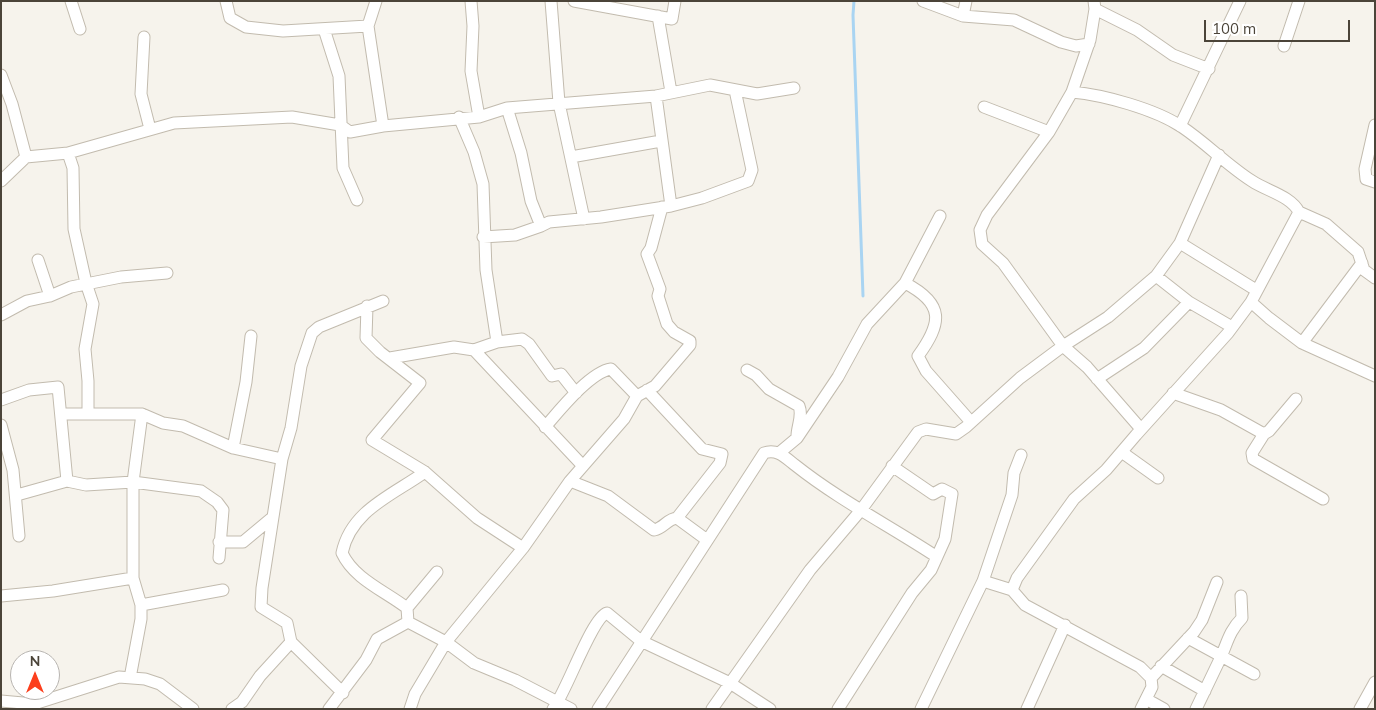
<!DOCTYPE html>
<html>
<head>
<meta charset="utf-8">
<style>
  body { margin:0 }
  #map { position:relative; width:1376px; height:710px; overflow:hidden; background:#f6f3ec; font-family:Mulish,sans-serif }
  canvas { display:block }
  .frame { position:absolute; inset:0; border:2px solid #4b4439; pointer-events:none }
  .north { position:absolute; left:10px; top:650px; width:50px; height:50px; box-sizing:border-box; background:#fff; border:1px solid #b7b4b0; border-radius:50%; rotate:0deg; font-size:14px; font-weight:700; line-height:20px; text-align:center; color:#4b4439 }
  .north::after { content:''; display:block; margin:auto; width:18px; height:22px; background:#fc3f1d; clip-path:polygon(50% 0,100% 100%,50% 72%,0 100%) }
  .scale { position:absolute; left:1204px; top:20px; width:146px; height:22px; box-sizing:border-box; border:2px solid #4b4439; border-top:0; padding-left:6px; font-size:15px; line-height:18px; white-space:nowrap; color:#4b4439; -webkit-text-stroke:4px #fff; paint-order:stroke }
</style>
</head>
<body>
<div id="map">
<canvas width="1376" height="710"></canvas>
<div class="frame"></div>
<div class="north">N</div>
<div class="scale">100 m</div>
</div>
<script>
const ctx = document.querySelector('canvas').getContext('2d');
ctx.lineJoin = 'round';
function trace(path, color, width, dash) { ctx.strokeStyle = color; ctx.lineWidth = width; ctx.lineCap = dash ? 'butt' : 'round'; ctx.setLineDash(dash || []); ctx.stroke(path); }
trace(new Path2D(`
  M 854,1 L 853,15 L 863,296`), '#a9d4f2', 3);
const minor = new Path2D(`
  M 71,1 L 80,29
  M 226,1 L 230,18 L 246,27 L 283,31 L 368,26
  M 376,1 L 368,26 L 383,126
  M 471,1 L 473,26 L 471,71 L 479,117
  M 551,1 L 559,103 L 584,219
  M 574,1 L 672,19 L 675,1
  M 923,1 L 963,16 L 1014,20 L 1061,42 L 1076,46 L 1089,44
  M 1094,1 L 1095,9 L 1090,40 L 1072,92 L 1049,132 L 987,215 L 980,230 L 982,244 L 1003,263 L 1063,346 L 1087,367 L 1141,429
  M 1095,9 L 1137,30 L 1173,55 L 1209,69
  M 658,16 L 671,92
  M 963,16 L 966,1
  M 324,29 L 339,76 L 343,168 L 357,200
  M 144,37 L 141,94 L 150,129
  M 1284,46 L 1299,1
  M 1,75 L 12,104 L 26,157
  M 1072,92 C 1104,95 1155,109 1182,127 C 1206,143 1227,165 1252,181 C 1267,191 1291,196 1299,212 L 1326,224 L 1358,252 L 1364,270 L 1375,278
  M 656,96 L 671,206
  M 984,107 L 1049,132
  M 507,108 L 521,153 L 531,201 L 541,226 L 549,222 L 601,217 L 671,206 L 702,198 L 748,181 L 752,170 L 735,90
  M 459,117 L 474,152 L 483,184 L 486,270 L 497,342
  M 1375,125 L 1365,169 L 1366,179 L 1375,182
  M 1180,126 L 1240,1
  M 68,153 L 73,168 L 74,229 L 86,283 L 93,304 L 85,349 L 88,381 L 88,413
  M 571,157 L 661,141
  M 1,181 L 26,157 L 68,153 L 174,123 L 292,117 L 340,125 L 350,132 L 383,126 L 479,117 L 507,108 L 656,96 L 710,85 L 757,94 L 794,88
  M 483,237 L 515,235 L 541,226
  M 1180,243 L 1256,290
  M 38,260 L 50,296
  M 1156,276 L 1189,302 L 1232,327
  M 905,283 C 945,304 942,323 918,356 L 926,371 L 971,422
  M 1251,302 L 1269,318 L 1302,343 L 1375,376
  M 367,306 L 366,338 L 380,352 L 420,383 L 372,440 L 425,472 L 477,518 L 523,548
  M 1,315 L 27,301 L 50,296 L 71,287 L 121,277 L 167,273
  M 1302,343 L 1362,263
  M 474,350 L 583,466
  M 390,358 L 454,347 L 474,350 L 497,342 L 522,339 L 529,344 L 552,376 L 561,374 L 576,393
  M 747,370 L 756,375 L 769,389 L 799,406 C 803,416 797,426 797,436
  M 1097,379 L 1144,348 L 1189,302
  M 1173,393 L 1221,410 L 1264,434
  M 1296,399 L 1269,431 L 1264,434 L 1252,453 L 1253,459 L 1323,499
  M 1,400 L 29,390 L 58,387 L 67,481
  M 61,414 L 142,414 L 163,423 L 183,426 L 233,448 L 282,459
  M 1,425 L 13,470 L 19,536
  M 545,427 C 559,411 590,372 611,369 L 637,396
  M 233,448 L 246,382 L 251,336
  M 779,453 L 797,438 L 838,377 L 867,324 L 905,283 L 940,216
  M 1123,453 L 1158,478
  M 570,481 L 608,496 L 654,530 C 664,528 667,519 677,518 L 720,463 L 722,454 L 702,449 L 647,390
  M 17,495 L 67,481 L 86,485 L 133,482 L 201,491 L 217,502 L 223,510 L 219,558
  M 677,518 L 707,540
  M 219,542 L 243,542 L 273,517
  M 983,581 L 1012,590 L 1025,605 L 1140,667 L 1151,678 L 1152,687 L 1141,709
  M 1012,590 L 1017,578 L 1074,499 L 1106,470 L 1136,435 L 1228,333 L 1251,302 L 1299,212
  M 1,596 L 53,591 L 133,578
  M 141,605 L 223,590
  M 407,608 L 437,572
  M 408,622 L 407,608 C 385,591 354,579 342,553 C 351,510 393,495 425,472
  M 408,622 L 446,642 L 474,663 L 515,680 L 571,709
  M 1188,638 L 1254,674
  M 1161,666 L 1205,691
  M 130,678 L 141,619 L 141,605 L 133,578 L 133,482 L 142,414
  M 1151,678 L 1194,632 L 1202,620 L 1217,582
  M 343,693 L 291,642 L 287,623 L 261,607 L 262,588 L 282,459 L 291,428 L 301,366 L 312,333 L 319,327 L 383,301
  M 1146,699 L 1164,709
  M 1,701 L 34,704 L 119,677 L 145,679 L 160,684 L 193,709
  M 232,709 L 242,702 L 260,676 L 291,642
  M 329,709 L 366,660 L 377,639 L 408,622
  M 410,709 L 415,694 L 446,642 L 523,548 L 570,481 L 624,419 L 637,396 L 655,386 L 690,345 L 690,341 L 674,332 L 667,324 L 658,296 L 660,289 L 647,254 L 651,248 L 662,207
  M 553,709 C 566,693 592,617 607,613 L 641,641 L 730,683 L 770,709
  M 598,709 L 764,453 C 777,448 786,458 795,465 C 839,500 890,526 937,557
  M 712,709 L 810,570 L 861,510 L 918,432 L 926,429 L 956,434 L 966,427 L 1020,378 L 1063,346 L 1108,317 L 1156,276 L 1180,243 L 1219,155
  M 838,709 L 912,593 L 931,570 L 945,539 L 952,494 L 942,489 L 933,494 L 892,466
  M 921,709 L 983,581 L 1012,495 L 1014,473 L 1021,455
  M 1027,709 L 1065,625
  M 1196,709 C 1204,692 1212,676 1220,659 C 1227,644 1229,631 1242,618 L 1241,596
  M 1360,709 L 1375,682`);
trace(minor, '#c2bbae', 13);
trace(minor, '#fff', 11);
</script>
</body>
</html>
